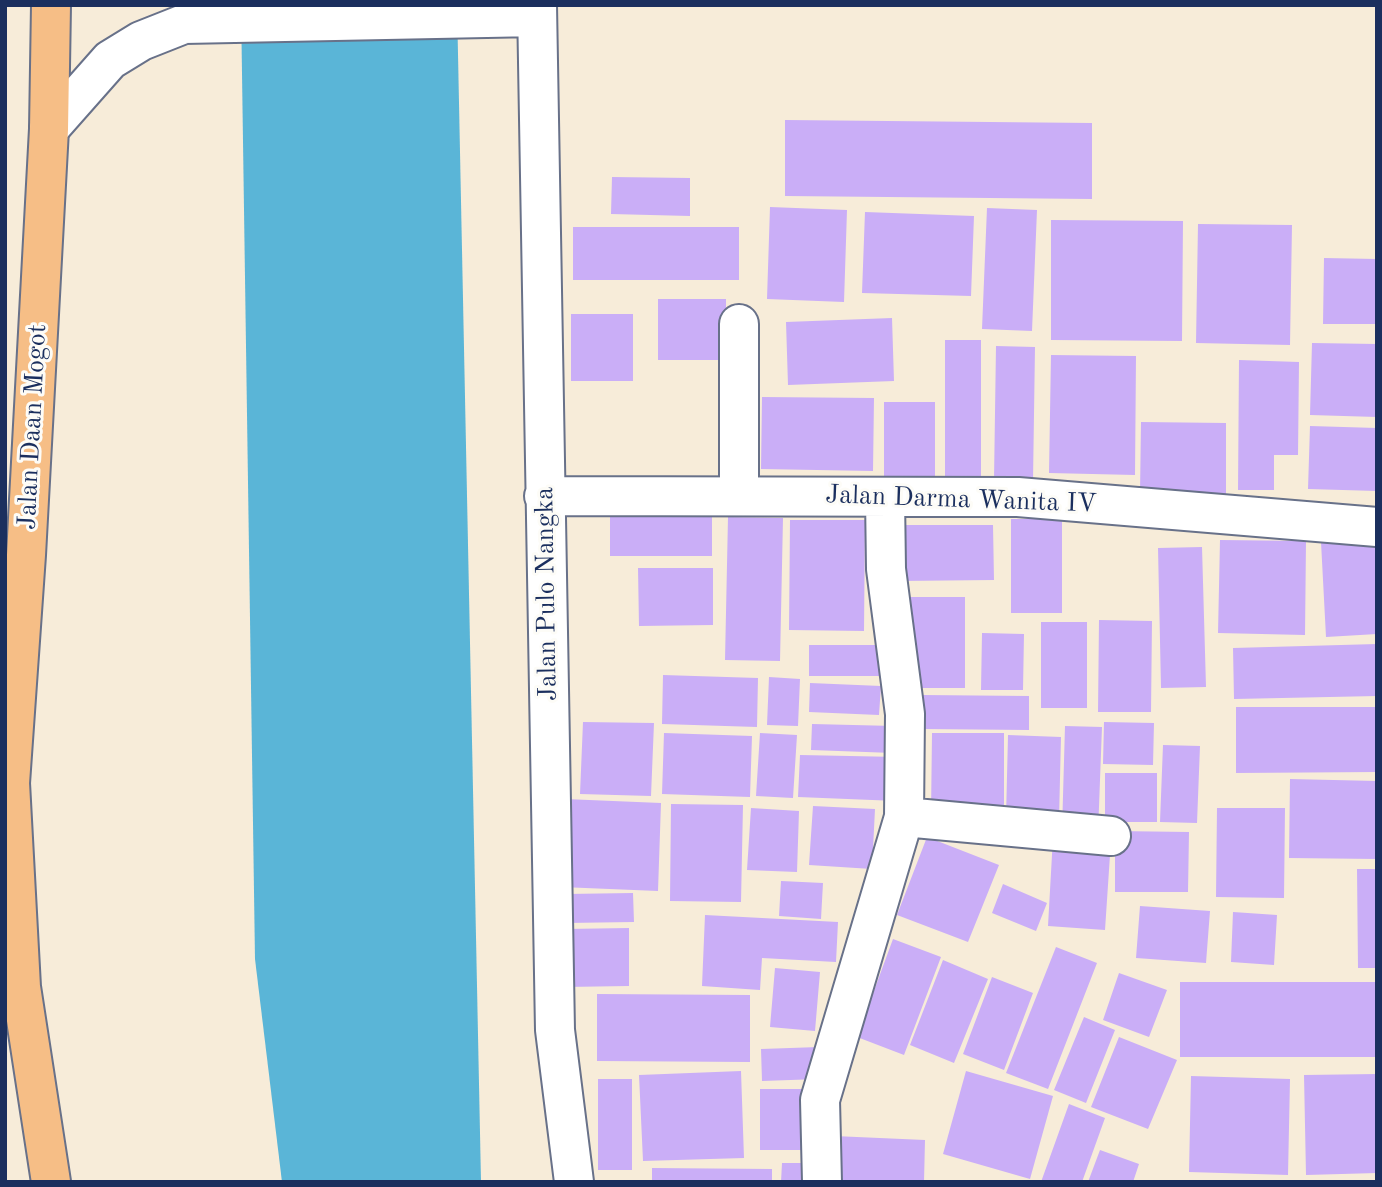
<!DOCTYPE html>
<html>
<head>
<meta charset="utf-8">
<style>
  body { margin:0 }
  #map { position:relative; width:1382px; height:1187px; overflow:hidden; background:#f7ecd9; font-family:"Old Standard TT",serif }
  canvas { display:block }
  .frame { position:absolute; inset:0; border:7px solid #1b2f5e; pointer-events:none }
</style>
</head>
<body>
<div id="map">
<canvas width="1382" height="1187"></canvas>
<div class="frame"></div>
</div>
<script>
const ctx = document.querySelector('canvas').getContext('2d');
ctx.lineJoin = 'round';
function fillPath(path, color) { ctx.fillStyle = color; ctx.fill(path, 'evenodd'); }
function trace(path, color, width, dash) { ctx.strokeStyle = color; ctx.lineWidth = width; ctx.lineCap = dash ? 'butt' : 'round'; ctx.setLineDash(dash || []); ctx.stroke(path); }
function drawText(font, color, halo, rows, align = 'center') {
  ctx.font = font + ' "Old Standard TT",serif'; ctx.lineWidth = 6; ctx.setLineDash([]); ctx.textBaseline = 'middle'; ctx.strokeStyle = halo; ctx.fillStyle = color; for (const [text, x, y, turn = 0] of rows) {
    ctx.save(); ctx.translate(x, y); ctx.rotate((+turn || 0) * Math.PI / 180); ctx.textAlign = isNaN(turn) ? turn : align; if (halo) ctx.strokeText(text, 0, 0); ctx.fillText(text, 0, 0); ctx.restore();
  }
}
fillPath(new Path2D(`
  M 241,5 L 457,5 L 481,1182 L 282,1182 L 255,959 Z`), '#5ab5d7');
fillPath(new Path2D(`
  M 785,120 L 1092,123 L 1092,199 L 785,196 Z
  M 612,177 L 690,178 L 690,216 L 611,214 Z
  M 770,207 L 847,210 L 844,302 L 767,299 Z
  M 987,208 L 1037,210 L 1032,331 L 982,329 Z
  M 865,212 L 974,216 L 971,296 L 862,293 Z
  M 1051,220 L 1183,221 L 1182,341 L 1051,340 Z
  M 1198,224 L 1292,225 L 1290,345 L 1196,343 Z
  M 573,227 L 739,227 L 739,280 L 573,280 Z
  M 1324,258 L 1377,259 L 1377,324 L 1323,324 Z
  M 658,299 L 726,299 L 726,360 L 658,360 Z
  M 571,314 L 633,314 L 633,381 L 571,381 Z
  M 892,318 L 894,381 L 788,385 L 786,322 Z
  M 945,340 L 981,340 L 981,480 L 945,480 Z
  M 1312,343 L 1377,344 L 1377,417 L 1310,415 Z
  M 996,346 L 1035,347 L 1033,481 L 994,480 Z
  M 1051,355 L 1136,356 L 1135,475 L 1049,473 Z
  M 1239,360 L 1299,362 L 1298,455 L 1274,455 L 1274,490 L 1238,490 Z
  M 762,397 L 874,398 L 873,471 L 761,469 Z
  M 884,402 L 935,402 L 935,478 L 884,478 Z
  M 1141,422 L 1226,423 L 1226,494 L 1140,494 Z
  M 1310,426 L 1377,428 L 1377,491 L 1308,489 Z
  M 610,516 L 712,516 L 712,556 L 610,556 Z
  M 728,517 L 783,518 L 780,661 L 725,660 Z
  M 1011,519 L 1062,519 L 1062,613 L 1011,613 Z
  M 790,520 L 865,520 L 864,631 L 789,630 Z
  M 898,525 L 993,525 L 994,580 L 899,581 Z
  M 1377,539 L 1377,634 L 1326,637 L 1321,542 Z
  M 1220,540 L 1306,541 L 1305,635 L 1218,633 Z
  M 1202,547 L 1206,687 L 1161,688 L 1158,548 Z
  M 638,568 L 713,568 L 713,625 L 639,626 Z
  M 906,597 L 965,597 L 965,688 L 906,688 Z
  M 1099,620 L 1152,621 L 1151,712 L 1098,712 Z
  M 1041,622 L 1087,622 L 1087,708 L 1041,708 Z
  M 982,633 L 1024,634 L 1023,690 L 981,690 Z
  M 1377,644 L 1377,696 L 1234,699 L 1233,648 Z
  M 809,645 L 886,645 L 886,676 L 809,676 Z
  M 663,675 L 758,678 L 757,727 L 662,724 Z
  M 769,677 L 800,679 L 798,726 L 767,725 Z
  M 810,683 L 881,686 L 879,715 L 809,712 Z
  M 923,695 L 1029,696 L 1029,730 L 923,729 Z
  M 1236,707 L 1377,707 L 1377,772 L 1236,773 Z
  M 583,722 L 654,723 L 651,796 L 580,794 Z
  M 1104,722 L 1154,723 L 1153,765 L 1103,764 Z
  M 812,724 L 894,726 L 893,753 L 811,750 Z
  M 1065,726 L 1102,727 L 1098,833 L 1062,831 Z
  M 664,733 L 752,736 L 750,797 L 662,794 Z
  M 760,733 L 797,735 L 793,798 L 756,796 Z
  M 932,733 L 1004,733 L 1004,815 L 931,814 Z
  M 1008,735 L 1061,737 L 1059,819 L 1006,818 Z
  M 1163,745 L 1200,746 L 1197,823 L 1160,822 Z
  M 800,755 L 899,757 L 897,801 L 798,797 Z
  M 1105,773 L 1157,773 L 1157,822 L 1105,822 Z
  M 1290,779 L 1377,781 L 1377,859 L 1289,858 Z
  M 565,799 L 661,803 L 658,891 L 561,887 Z
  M 671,804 L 743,805 L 741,902 L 670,901 Z
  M 813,806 L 875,809 L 872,869 L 809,865 Z
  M 751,808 L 799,811 L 797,872 L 747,870 Z
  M 1217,808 L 1285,808 L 1284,898 L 1216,897 Z
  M 1115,831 L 1189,832 L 1188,892 L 1115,892 Z
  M 927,837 L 999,865 L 968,942 L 897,915 Z
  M 1053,837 L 1111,840 L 1105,930 L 1048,926 Z
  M 1357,869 L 1377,869 L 1377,968 L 1358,968 Z
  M 781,881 L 823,883 L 821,919 L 779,916 Z
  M 1003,884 L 1047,903 L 1036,931 L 992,913 Z
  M 633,893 L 634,922 L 566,923 L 566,894 Z
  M 1140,906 L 1210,911 L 1206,963 L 1136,958 Z
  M 1233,912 L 1277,915 L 1274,965 L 1231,962 Z
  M 705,915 L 838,922 L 836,962 L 762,958 L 760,990 L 702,986 Z
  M 629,928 L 629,986 L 565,987 L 565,929 Z
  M 893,939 L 941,957 L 904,1055 L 857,1037 Z
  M 1056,947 L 1097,963 L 1048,1089 L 1006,1073 Z
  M 943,960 L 988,979 L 954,1063 L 910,1045 Z
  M 775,968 L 820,972 L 815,1031 L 770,1027 Z
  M 1119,973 L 1167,990 L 1149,1037 L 1103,1020 Z
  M 992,977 L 1033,993 L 1004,1070 L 963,1054 Z
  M 1180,982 L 1377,982 L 1377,1057 L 1180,1057 Z
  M 597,994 L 750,995 L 750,1062 L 597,1061 Z
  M 1084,1017 L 1115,1030 L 1086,1103 L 1054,1090 Z
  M 1119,1037 L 1177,1060 L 1148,1129 L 1091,1107 Z
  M 819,1047 L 819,1079 L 762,1081 L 761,1049 Z
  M 741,1071 L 744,1158 L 643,1161 L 639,1075 Z
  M 966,1071 L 1053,1096 L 1030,1179 L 943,1154 Z
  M 1377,1074 L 1377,1173 L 1306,1175 L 1304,1075 Z
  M 1191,1076 L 1290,1079 L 1288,1175 L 1189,1172 Z
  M 598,1079 L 632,1079 L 632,1170 L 598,1170 Z
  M 760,1089 L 806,1089 L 806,1150 L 760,1150 Z
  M 1069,1104 L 1105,1118 L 1082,1182 L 1041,1182 Z
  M 834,1136 L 925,1140 L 924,1182 L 832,1182 Z
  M 1100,1150 L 1139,1164 L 1133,1182 L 1088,1182 Z
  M 782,1163 L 809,1163 L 809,1182 L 781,1182 Z
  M 652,1168 L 772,1169 L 772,1182 L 652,1182 Z`), '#caaef7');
const street = new Path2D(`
  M 537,5 L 555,1030 L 574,1182
  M 49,129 L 110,60 L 141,41 L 184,24 L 537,17
  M 739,324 L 739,494
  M 544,496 L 1018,497 L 1377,527
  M 904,817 L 1111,836
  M 822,1182 L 820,1100 L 904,817 L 905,714 L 886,569 L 885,497`);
const highway = new Path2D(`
  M 51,1182 L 21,987 L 10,783 L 26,555 L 49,129 L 51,5`);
trace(street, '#687189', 42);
trace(highway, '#687189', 42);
trace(street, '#fff', 38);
trace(highway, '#f6be86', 38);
drawText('26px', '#1b2f5e', '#fdfcf7', [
  ["Jalan Daan Mogot",33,427,-87],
  ["Jalan Darma Wanita IV",961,500,2],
  ["Jalan Pulo Nangka",547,594,-91]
]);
</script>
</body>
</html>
